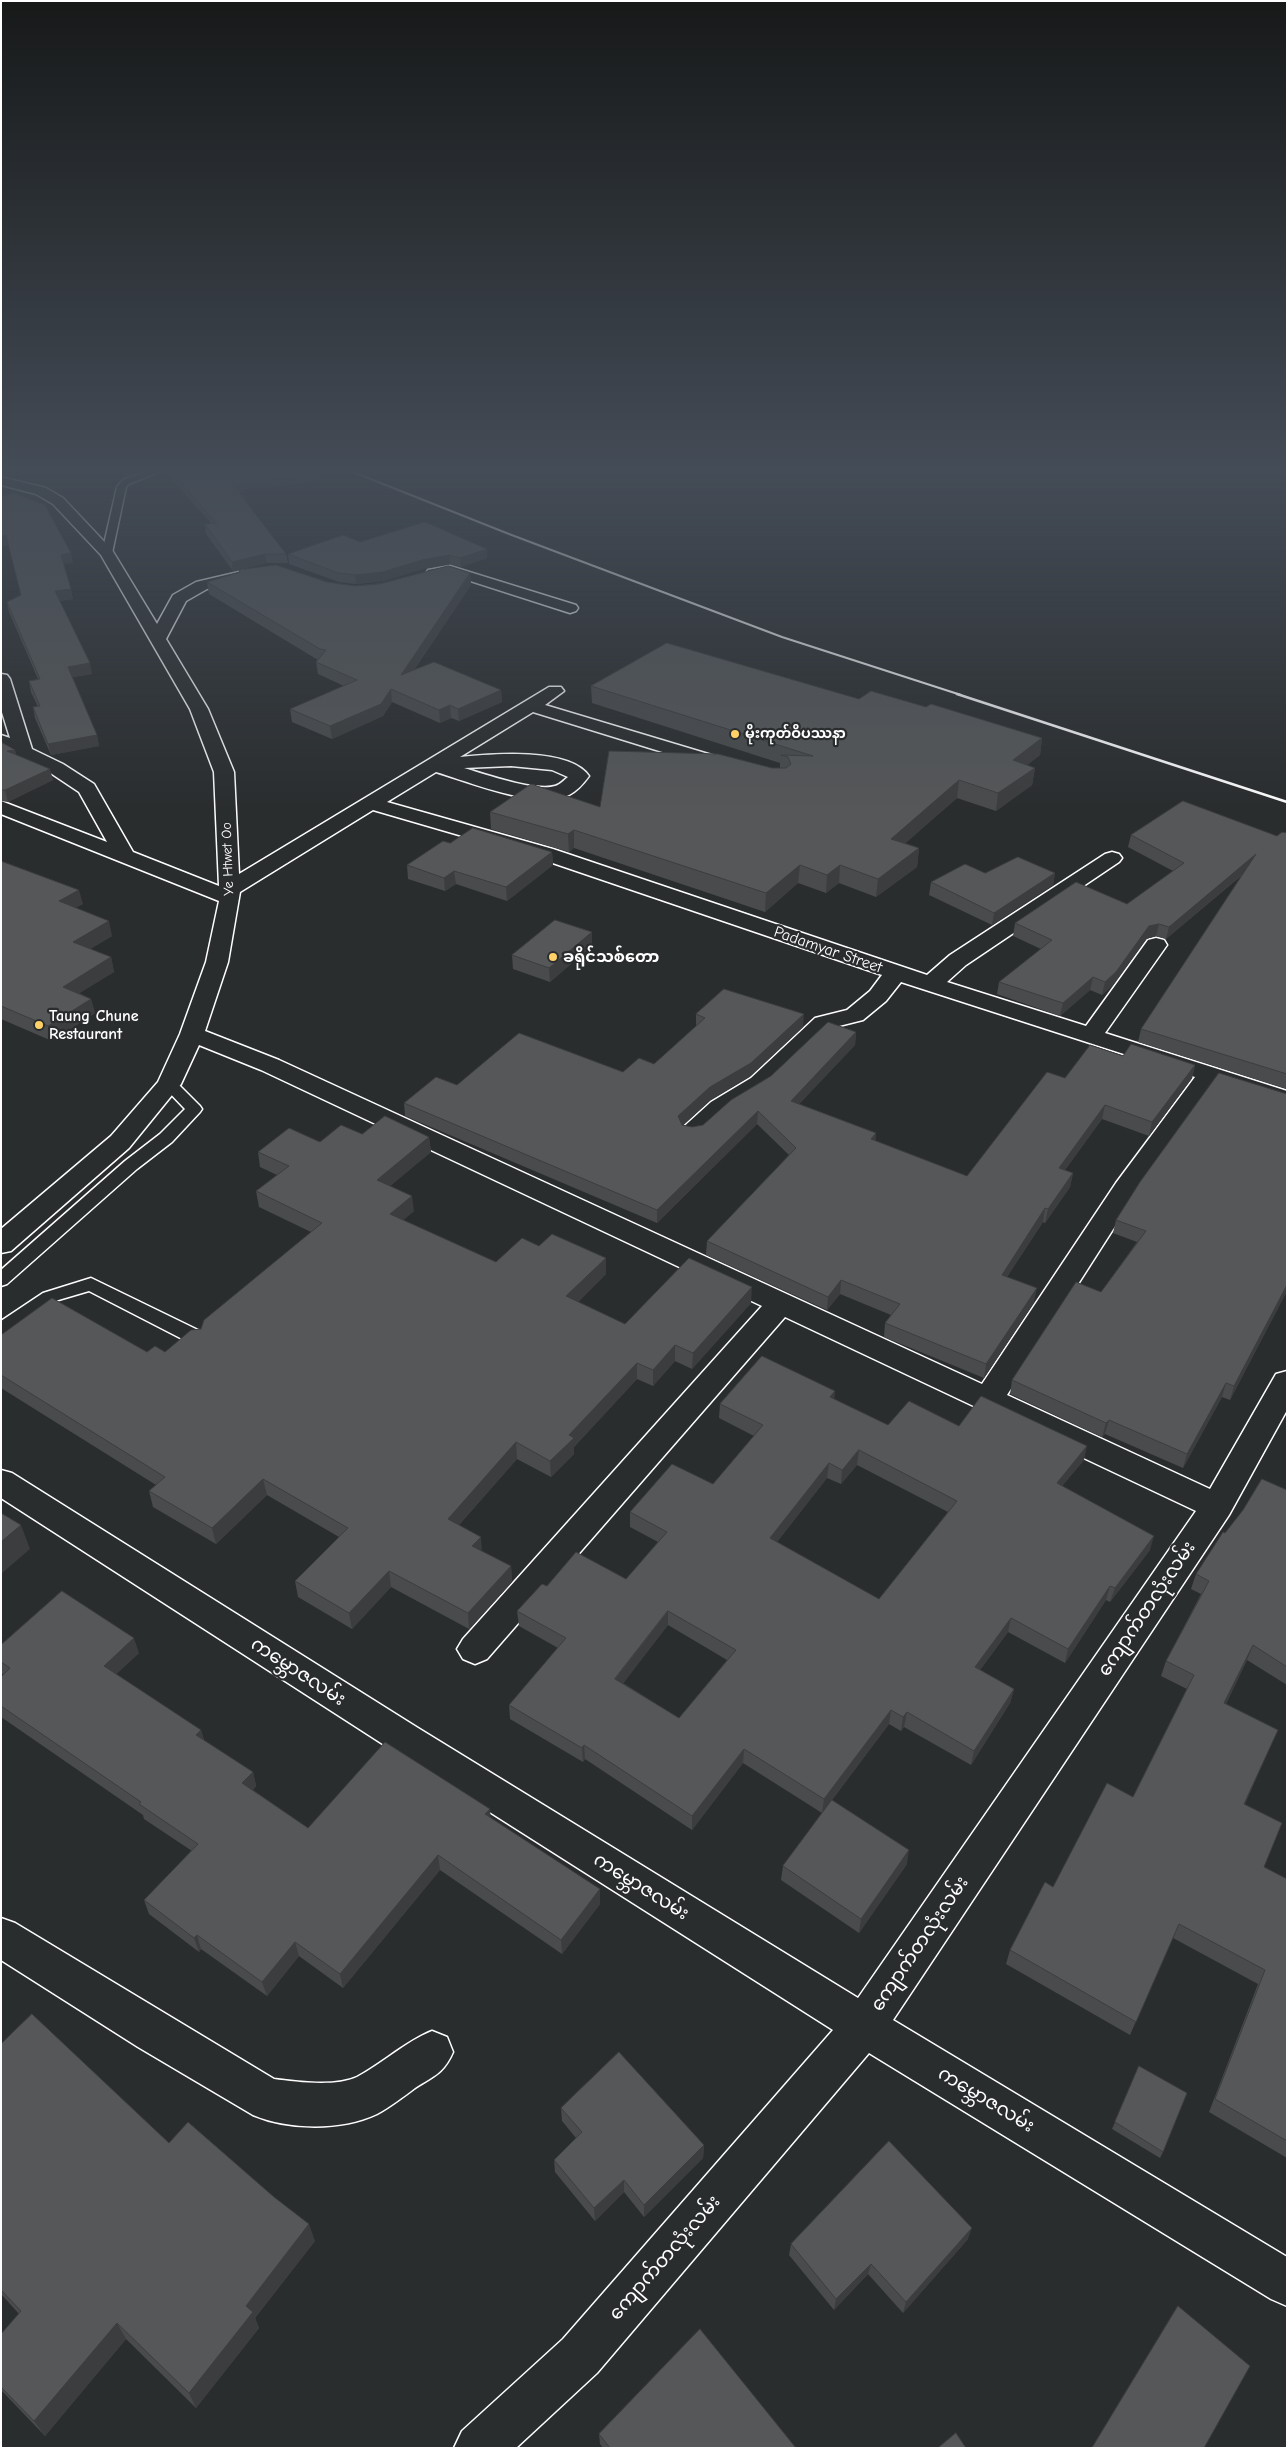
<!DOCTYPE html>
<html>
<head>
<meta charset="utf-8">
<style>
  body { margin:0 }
  #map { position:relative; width:1288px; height:2449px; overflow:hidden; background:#2a2d2e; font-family:"Comic Neue",sans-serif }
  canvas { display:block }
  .frame { position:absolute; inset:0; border:2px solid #fff; pointer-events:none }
</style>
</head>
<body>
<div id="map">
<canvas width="1288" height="2449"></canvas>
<div class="frame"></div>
</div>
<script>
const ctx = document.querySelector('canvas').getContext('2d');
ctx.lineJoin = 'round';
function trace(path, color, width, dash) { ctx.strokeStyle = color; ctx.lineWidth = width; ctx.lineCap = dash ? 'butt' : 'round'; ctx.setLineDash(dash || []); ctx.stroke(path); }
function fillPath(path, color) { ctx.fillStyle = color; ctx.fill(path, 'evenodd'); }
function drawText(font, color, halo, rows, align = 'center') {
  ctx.font = font + ' "Comic Neue","Noto Sans Myanmar",sans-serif'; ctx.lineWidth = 4.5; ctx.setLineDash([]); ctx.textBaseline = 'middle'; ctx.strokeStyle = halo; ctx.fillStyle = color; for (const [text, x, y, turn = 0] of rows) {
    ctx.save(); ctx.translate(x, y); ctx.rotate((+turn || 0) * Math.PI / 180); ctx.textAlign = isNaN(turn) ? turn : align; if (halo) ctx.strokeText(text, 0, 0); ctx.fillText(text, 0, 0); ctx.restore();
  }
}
const lane = new Path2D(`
  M 151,470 L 164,470 L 129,484 L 126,487 L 112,553 L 104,555 L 102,553 L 117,487 L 123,480 Z
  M 169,1079 L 175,1081 L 200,1106 L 202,1109 L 200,1112 L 172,1142 L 137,1169 L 7,1284 L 1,1286 L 1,1270 L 125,1161 L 160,1134 L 185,1109 L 161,1084 Z
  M 91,1278 L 204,1333 L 206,1338 L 204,1343 L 197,1345 L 190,1343 L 89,1291 L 55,1301 L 8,1335 L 1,1336 L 1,1321 L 43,1293 Z`);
const street = new Path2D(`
  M 1,477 L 46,488 L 63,498 L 112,550 L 157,624 L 173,595 L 196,582 L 243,571 L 251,576 L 249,579 L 207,589 L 186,601 L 166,639 L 208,709 L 234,772 L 239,874 L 549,687 L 561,687 L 564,691 L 545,705 L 725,759 L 728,763 L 725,767 L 711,767 L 533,712 L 460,757 C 491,754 569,747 589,776 C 584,783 577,791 569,795 C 536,810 470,782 436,772 L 387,802 L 553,849 L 927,975 L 950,955 L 1105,854 L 1112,852 L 1119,854 L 1122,858 L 1119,862 L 966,965 L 947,982 L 1086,1026 L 1148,940 L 1156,938 L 1164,940 L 1167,945 L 1105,1033 L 1287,1091 L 1287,1107 L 1215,1084 L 1135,1195 L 1007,1395 L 1210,1489 L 1276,1374 L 1287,1371 L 1287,1410 L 1229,1515 L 893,2020 L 1287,2257 L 1287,2306 L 1271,2299 L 869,2053 L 597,2373 L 516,2448 L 454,2448 L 462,2431 L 563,2339 L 833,2030 L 392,1750 L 1,1498 L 1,1470 L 12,1473 L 418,1728 L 858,1998 L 1196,1511 L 785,1317 L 487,1659 L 475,1664 L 463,1659 L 457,1649 L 463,1639 L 762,1306 L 261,1070 L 199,1045 L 181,1084 L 129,1148 L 11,1251 L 1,1253 L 1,1229 L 111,1136 L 158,1082 L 180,1034 L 206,962 L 219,901 L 1,814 L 1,801 L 107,842 L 79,792 L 49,772 L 1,748 L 1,735 L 10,738 L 1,709 L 1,674 L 7,675 L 10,679 L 32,749 L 63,764 L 94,784 L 133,852 L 219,886 L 214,772 L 190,709 L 101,555 L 53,504 L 36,494 L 1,485 ZM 511,766 L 552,770 L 568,777 C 564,780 560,785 555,786 C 536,792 484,774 464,768 ZM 373,810 L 538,858 L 882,975 L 870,991 L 847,1010 L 815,1018 L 751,1078 L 711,1102 L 679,1131 L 683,1137 L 692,1139 L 701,1137 L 729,1112 L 769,1088 L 831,1028 L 863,1020 L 886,1001 L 901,982 L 1195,1077 L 1116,1183 L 982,1384 L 279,1060 L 205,1031 L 228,962 L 240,892 Z
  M 450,566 L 576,605 L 578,608 L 576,611 L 570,613 L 458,577 L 434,578 L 426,573 L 428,570 Z
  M 1,1918 L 15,1923 L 274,2079 C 297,2082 336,2087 357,2077 C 383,2063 405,2042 432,2031 L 447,2037 L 453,2052 C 444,2073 434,2076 415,2088 C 403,2097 390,2107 377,2114 C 341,2131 289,2130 253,2115 L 138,2047 L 1,1960 Z`);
trace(lane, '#fff', 3);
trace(street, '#fff', 3);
fillPath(lane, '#2a2d2e');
fillPath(street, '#2a2d2e');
trace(new Path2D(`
  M 348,470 L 509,534 L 782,637 L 961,695`), '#fff', 2);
trace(new Path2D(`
  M 957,694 L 1287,802`), '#fff', 2.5);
fillPath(new Path2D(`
  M 115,470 L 145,470 L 128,476 Z
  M 165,470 L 316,470 L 319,472 L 320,481 L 244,489 L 245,492 L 239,493 L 286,554 L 288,563 L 267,563 L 233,571 L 206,534 L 205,524 L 211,523 L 165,472 Z
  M 1,497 L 73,563 L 63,564 L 73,599 L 59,601 L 92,674 L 72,677 L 97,735 L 99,746 L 51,755 L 35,718 L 33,707 L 38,707 L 31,692 L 29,681 L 38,679 L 9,612 L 7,602 L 21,595 L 9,545 Z
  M 360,542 L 487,549 L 487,558 L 461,567 L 450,564 L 422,569 L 384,581 L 356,584 L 339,582 L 289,564 L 288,554 Z
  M 239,570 L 327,582 L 355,586 L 470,573 L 471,585 L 414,670 L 501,690 L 502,702 L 459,721 L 451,718 L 440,723 L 392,702 L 383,716 L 332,739 L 292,722 L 290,709 L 344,686 L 318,674 L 316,662 L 318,660 L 209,594 L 207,582 L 239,572 Z
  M 591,686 L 859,699 L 926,707 L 1042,738 L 1040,755 L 1027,765 L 1035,768 L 1032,785 L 996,811 L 957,798 L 905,843 L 919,848 L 917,867 L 876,897 L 839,883 L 826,893 L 798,883 L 765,912 L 574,848 L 569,852 L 491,829 L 490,812 L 600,807 L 772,768 L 780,768 L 780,763 L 592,703 Z
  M 1,742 L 15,750 L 16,755 L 53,780 L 8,802 L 1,801 Z
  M 1287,833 L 1287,1089 L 1138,1042 L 1141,1029 L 1241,876 L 1166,939 L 1156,936 L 1146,939 L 1113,985 L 1102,995 L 1090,990 L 1060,1016 L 997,994 L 999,982 L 1041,949 L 1013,936 L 1015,923 L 1127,904 L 1173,871 L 1128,847 L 1131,835 L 1277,836 Z
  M 450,843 L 552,852 L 553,865 L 507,901 L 456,884 L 445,891 L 408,879 L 407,865 Z
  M 1,861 L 83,904 L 75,908 L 112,936 L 90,949 L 111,957 L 114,972 L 79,993 L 91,999 L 95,1013 L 52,1041 L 1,1019 Z
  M 985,873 L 1055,873 L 1053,885 L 992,925 L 929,895 L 931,882 Z
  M 592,932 L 592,946 L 550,982 L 513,969 L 512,955 Z
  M 696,1014 L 803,1027 L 750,1076 L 710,1100 L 683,1125 L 692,1127 L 703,1125 L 856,1032 L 855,1045 L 799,1104 L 876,1133 L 875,1141 L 967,1176 L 1065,1078 L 1123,1056 L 1195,1065 L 1192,1078 L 1149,1136 L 1102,1119 L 1065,1170 L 1073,1173 L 1070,1187 L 1045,1223 L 1043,1222 L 1007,1277 L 1034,1302 L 984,1378 L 884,1337 L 885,1323 L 891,1315 L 840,1294 L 827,1310 L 706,1255 L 707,1241 L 789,1155 L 757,1124 L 657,1223 L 405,1116 L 404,1103 L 457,1085 L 623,1072 L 654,1064 L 696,1026 Z
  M 1287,1094 L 1287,1291 L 1230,1400 L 1222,1397 L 1183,1468 L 1105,1434 L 1102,1437 L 1010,1394 L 1012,1380 L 1101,1292 L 1137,1242 L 1113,1233 L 1116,1220 Z
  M 362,1134 L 429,1137 L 431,1152 L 390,1186 L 414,1211 L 403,1220 L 496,1262 L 539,1246 L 606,1258 L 606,1274 L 578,1302 L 625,1324 L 751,1303 L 692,1369 L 675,1361 L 653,1386 L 637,1379 L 574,1447 L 574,1454 L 551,1477 L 517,1459 L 459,1525 L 482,1551 L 511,1566 L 512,1582 L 469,1629 L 391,1587 L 352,1629 L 298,1597 L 295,1581 L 339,1537 L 267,1495 L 216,1544 L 153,1507 L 149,1491 L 156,1485 L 1,1388 L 1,1335 L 147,1352 L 165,1352 L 201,1329 L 311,1232 L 259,1207 L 256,1191 L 277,1175 L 260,1167 L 258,1152 Z
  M 834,1399 L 888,1425 L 959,1426 L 1084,1460 L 1062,1486 L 1150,1550 L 1110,1602 L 1106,1600 L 1065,1663 L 1008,1632 L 980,1670 L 1014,1689 L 1010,1703 L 971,1765 L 904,1727 L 901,1731 L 889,1724 L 832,1800 L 907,1864 L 859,1933 L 781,1880 L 783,1866 L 822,1813 L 743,1763 L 692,1830 L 585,1759 L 583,1762 L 510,1719 L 509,1705 L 558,1648 L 519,1626 L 517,1611 L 547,1586 L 626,1579 L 658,1542 L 630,1527 L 630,1512 L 713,1484 L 754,1436 L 719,1418 L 720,1404 ZM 857,1465 L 948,1512 L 879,1599 L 777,1542 L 827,1478 L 841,1484 ZM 668,1625 L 727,1660 L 679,1718 L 623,1683 Z
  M 1287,1490 L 1287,1685 L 1247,1660 L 1226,1704 L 1271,1744 L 1245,1804 L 1264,1867 L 1287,1879 L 1287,2158 L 1209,2112 L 1258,1984 L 1173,1938 L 1130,2035 L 1006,1964 L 1010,1950 L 1053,1887 L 1133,1797 L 1187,1689 L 1161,1676 L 1166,1661 L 1201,1594 L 1191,1589 L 1196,1574 L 1225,1533 Z
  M 1,1645 L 139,1653 L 116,1674 L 201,1730 L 204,1740 L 253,1772 L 256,1786 L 253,1790 L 308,1828 L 490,1818 L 600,1904 L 562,1954 L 440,1870 L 343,1988 L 299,1956 L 267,1996 L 201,1949 L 199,1952 L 149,1914 L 144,1900 L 192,1851 L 144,1819 L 143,1815 L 1,1717 L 1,1677 L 4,1675 L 1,1673 Z
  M 1,2044 L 169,2143 L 315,2241 L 255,2318 L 259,2328 L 196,2408 L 126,2339 L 45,2436 L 1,2390 L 1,2334 L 19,2314 L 1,2294 Z
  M 1139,2066 L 1163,2152 L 1160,2158 L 1112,2129 Z
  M 561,2108 L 704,2145 L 703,2158 L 644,2217 L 624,2192 L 595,2221 L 555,2172 L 554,2160 L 576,2138 L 562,2121 Z
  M 968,2239 L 903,2313 L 868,2274 L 834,2310 L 789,2255 L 791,2244 Z
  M 599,2434 L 796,2448 L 603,2448 L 600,2444 Z`), '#494b4c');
fillPath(new Path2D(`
  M 127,470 L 145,470 L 128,476 Z
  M 319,472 L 320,481 L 244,489 L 245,492 L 234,494 L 233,485 L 241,480 Z
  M 6,535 L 9,545 L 1,547 L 1,537 Z
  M 487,549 L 487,558 L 461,567 L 460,558 Z
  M 71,553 L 73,563 L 63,564 L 61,555 Z
  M 265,554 L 267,563 L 233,571 L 232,562 Z
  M 449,555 L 450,564 L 422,569 L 384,581 L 356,584 L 355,575 L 422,560 Z
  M 470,573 L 471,585 L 402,687 L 401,675 Z
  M 71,589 L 73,599 L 57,601 L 55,591 Z
  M 90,663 L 92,674 L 70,678 L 68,667 Z
  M 391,689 L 392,702 L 383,716 L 332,739 L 330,726 Z
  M 501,690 L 502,702 L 459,721 L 458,709 Z
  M 450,705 L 451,718 L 440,723 L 439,710 Z
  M 97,735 L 99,746 L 51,755 L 48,744 Z
  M 1042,738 L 1040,755 L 1010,778 L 1013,760 Z
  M 15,750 L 17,761 L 7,751 Z
  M 1035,768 L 1032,785 L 996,811 L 998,793 Z
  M 50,769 L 53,780 L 8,802 L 5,790 Z
  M 959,780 L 957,798 L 890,857 L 891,839 Z
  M 574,830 L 574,848 L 569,852 L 568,834 Z
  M 919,848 L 917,867 L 876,897 L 878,879 Z
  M 552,852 L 553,865 L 507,901 L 506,887 Z
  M 1256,854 L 1252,866 L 1166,939 L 1169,927 Z
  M 800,865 L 798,883 L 765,912 L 766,893 Z
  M 840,865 L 839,883 L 826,893 L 827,875 Z
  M 454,871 L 456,884 L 445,891 L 444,878 Z
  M 1055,873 L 1053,885 L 992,925 L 994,913 Z
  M 79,890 L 83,904 L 62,915 L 59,901 Z
  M 109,921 L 112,936 L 77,957 L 73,942 Z
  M 1159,924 L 1156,936 L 1146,939 L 1113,985 L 1102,995 L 1105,982 L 1149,926 Z
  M 592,932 L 592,946 L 550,982 L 549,968 Z
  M 111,957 L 114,972 L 67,1001 L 63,987 Z
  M 1093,977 L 1090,990 L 1060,1016 L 1063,1003 Z
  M 91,999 L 95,1013 L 52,1041 L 48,1026 Z
  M 804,1014 L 803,1027 L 750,1076 L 710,1100 L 678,1130 L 678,1116 L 710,1087 Z
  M 856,1032 L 855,1045 L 790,1114 L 791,1101 Z
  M 1195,1065 L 1192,1078 L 1149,1136 L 1152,1122 Z
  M 1105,1105 L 1102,1119 L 1056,1182 L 1059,1168 Z
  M 758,1111 L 757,1124 L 657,1223 L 657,1210 Z
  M 876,1133 L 875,1146 L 871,1139 Z
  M 429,1137 L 431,1152 L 379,1195 L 377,1180 Z
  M 1073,1173 L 1070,1187 L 1045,1223 L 1048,1209 Z
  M 412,1196 L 414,1211 L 392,1230 L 390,1214 Z
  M 1045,1208 L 1043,1222 L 999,1289 L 1002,1275 Z
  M 606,1258 L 606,1274 L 567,1312 L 566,1296 Z
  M 841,1280 L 840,1294 L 827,1310 L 828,1297 Z
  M 1287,1285 L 1287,1291 L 1230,1400 L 1234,1386 Z
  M 752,1287 L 751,1303 L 692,1369 L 693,1353 Z
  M 1037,1288 L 1034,1302 L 984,1378 L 986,1364 Z
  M 675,1345 L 675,1361 L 653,1386 L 653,1370 Z
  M 637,1363 L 637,1379 L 574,1447 L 574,1454 L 551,1477 L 550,1461 L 569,1435 Z
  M 1226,1383 L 1222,1397 L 1183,1468 L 1187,1454 Z
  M 835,1391 L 834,1405 L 830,1397 Z
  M 1109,1420 L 1105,1434 L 1102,1437 L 1106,1423 Z
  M 516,1442 L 517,1459 L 450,1535 L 448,1519 Z
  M 1087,1446 L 1084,1460 L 1053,1497 L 1057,1483 Z
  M 859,1450 L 857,1465 L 841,1484 L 842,1470 Z
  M 829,1463 L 827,1478 L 769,1552 L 770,1538 Z
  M 263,1479 L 267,1495 L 216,1544 L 212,1528 Z
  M 21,1525 L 30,1549 L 1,1574 L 1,1542 Z
  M 1154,1536 L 1150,1550 L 1110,1602 L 1115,1588 Z
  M 481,1537 L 482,1553 L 472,1546 Z
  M 511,1566 L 512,1582 L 469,1629 L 468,1613 Z
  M 389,1571 L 391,1587 L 352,1629 L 349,1613 Z
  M 1110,1586 L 1106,1600 L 1065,1663 L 1068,1649 Z
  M 668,1611 L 668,1625 L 616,1693 L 615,1679 Z
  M 1011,1618 L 1008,1632 L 972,1681 L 975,1667 Z
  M 134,1638 L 139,1653 L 109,1681 L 104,1666 Z
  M 1253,1645 L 1247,1660 L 1219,1718 L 1224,1703 Z
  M 1014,1689 L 1010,1703 L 971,1765 L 974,1751 Z
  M 891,1710 L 889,1724 L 822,1813 L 824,1799 Z
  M 907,1712 L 904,1727 L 901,1731 L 903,1717 Z
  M 201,1730 L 205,1745 L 196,1735 Z
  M 584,1745 L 585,1759 L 583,1762 L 582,1748 Z
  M 744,1749 L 743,1763 L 692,1830 L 692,1816 Z
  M 253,1772 L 256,1786 L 246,1798 L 242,1783 Z
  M 490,1809 L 491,1823 L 485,1814 Z
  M 909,1850 L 907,1864 L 859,1933 L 861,1919 Z
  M 438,1855 L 440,1870 L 343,1988 L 340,1974 Z
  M 600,1889 L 600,1904 L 562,1954 L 561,1940 Z
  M 197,1935 L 201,1949 L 199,1952 L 194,1938 Z
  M 295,1942 L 299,1956 L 267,1996 L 262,1982 Z
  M 704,2145 L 703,2158 L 644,2217 L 644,2205 Z
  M 624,2180 L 624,2192 L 595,2221 L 594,2208 Z
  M 309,2224 L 315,2241 L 255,2318 L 259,2328 L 196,2408 L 189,2393 L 246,2306 Z
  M 972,2228 L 968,2239 L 903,2313 L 906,2302 Z
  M 871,2264 L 868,2274 L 834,2310 L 836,2299 Z
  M 117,2323 L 126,2339 L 45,2436 L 34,2421 Z`), '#3c3d3e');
const building = new Path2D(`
  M 170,470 L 316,470 L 319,472 L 241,480 L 244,484 L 233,485 L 286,554 L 265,554 L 232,562 L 205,524 L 216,523 Z
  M 14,493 L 45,505 L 71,553 L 61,555 L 71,589 L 55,591 L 90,663 L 68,667 L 97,735 L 48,744 L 33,707 L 40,706 L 29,681 L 40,679 L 7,602 L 21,595 L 6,535 L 1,537 L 1,497 Z
  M 425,522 L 487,549 L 460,558 L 449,555 L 422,560 L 383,572 L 355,575 L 338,573 L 288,554 L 343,535 L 360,542 Z
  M 276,565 L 327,582 L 355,586 L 379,584 L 448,566 L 470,573 L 401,675 L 434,662 L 501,690 L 458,709 L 450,705 L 439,710 L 391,689 L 381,704 L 330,726 L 290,709 L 357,680 L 316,662 L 326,650 L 320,649 L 207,582 L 240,572 L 239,570 Z
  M 667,643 L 859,699 L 871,691 L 926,707 L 931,704 L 1042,738 L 1013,760 L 1035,768 L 998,793 L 959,780 L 891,839 L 919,848 L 878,879 L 840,865 L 827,875 L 800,865 L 766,893 L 574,830 L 568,834 L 490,812 L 531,784 L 600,807 L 609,751 L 718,754 L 772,768 L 786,768 L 791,764 L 788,757 L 781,755 L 813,756 L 591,686 Z
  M 1,742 L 15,750 L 7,751 L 50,769 L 5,790 L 1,790 Z
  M 1183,801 L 1277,836 L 1282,832 L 1287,833 L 1287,1074 L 1141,1029 L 1256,854 L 1169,927 L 1159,924 L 1149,926 L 1116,972 L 1105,982 L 1093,977 L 1063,1003 L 999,982 L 1052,940 L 1015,923 L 1076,882 L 1127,904 L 1184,863 L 1131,835 Z
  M 473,828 L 552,852 L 506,887 L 454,871 L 444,878 L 407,865 L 443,841 L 450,843 Z
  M 1018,857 L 1055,873 L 994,913 L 931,882 L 965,864 L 985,873 Z
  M 1,861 L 79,890 L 59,901 L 109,921 L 73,942 L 111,957 L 63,987 L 91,999 L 48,1026 L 1,1006 Z
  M 555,920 L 592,932 L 549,968 L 512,955 Z
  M 724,989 L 804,1014 L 751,1063 L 710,1087 L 678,1116 L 682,1125 L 692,1127 L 703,1125 L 731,1100 L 771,1076 L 828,1022 L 856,1032 L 791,1101 L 876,1133 L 871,1139 L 967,1176 L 1047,1072 L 1065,1078 L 1090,1045 L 1123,1056 L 1131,1044 L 1195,1065 L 1152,1122 L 1105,1105 L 1059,1168 L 1073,1173 L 1048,1209 L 1045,1208 L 1002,1275 L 1037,1288 L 986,1364 L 885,1323 L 900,1304 L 841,1280 L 828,1297 L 707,1241 L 796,1148 L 758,1111 L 657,1210 L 404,1103 L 436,1077 L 457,1085 L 519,1033 L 623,1072 L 639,1058 L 654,1064 L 705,1018 L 696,1014 Z
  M 1219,1073 L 1287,1094 L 1287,1285 L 1234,1386 L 1226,1383 L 1187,1454 L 1109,1420 L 1106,1423 L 1012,1380 L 1076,1282 L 1101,1292 L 1146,1231 L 1116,1220 L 1140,1182 Z
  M 385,1116 L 429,1137 L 377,1180 L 412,1196 L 390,1214 L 496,1262 L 522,1238 L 539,1246 L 552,1234 L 606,1258 L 566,1296 L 625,1324 L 689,1258 L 752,1287 L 693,1353 L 675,1345 L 653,1370 L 637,1363 L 569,1435 L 574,1438 L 550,1461 L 516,1442 L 448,1519 L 481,1537 L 472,1546 L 511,1566 L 468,1613 L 389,1571 L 349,1613 L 295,1581 L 348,1528 L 263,1479 L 212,1528 L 149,1491 L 165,1477 L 1,1375 L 1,1335 L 52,1298 L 147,1352 L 155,1346 L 165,1352 L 191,1330 L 201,1329 L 204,1320 L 322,1223 L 256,1191 L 289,1166 L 258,1152 L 289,1128 L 320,1142 L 341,1125 L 362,1134 Z
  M 762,1356 L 835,1391 L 830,1397 L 888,1425 L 909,1401 L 959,1426 L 981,1396 L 1087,1446 L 1057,1483 L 1154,1536 L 1115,1588 L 1110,1586 L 1068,1649 L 1011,1618 L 975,1667 L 1014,1689 L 974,1751 L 907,1712 L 903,1717 L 891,1710 L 824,1799 L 744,1749 L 692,1816 L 584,1745 L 582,1748 L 509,1705 L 566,1638 L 517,1611 L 542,1584 L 547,1586 L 576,1552 L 626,1579 L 667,1532 L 630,1512 L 672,1464 L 713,1484 L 763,1425 L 720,1404 ZM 859,1450 L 957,1501 L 879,1599 L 770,1538 L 829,1463 L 842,1470 ZM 668,1611 L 736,1650 L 679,1718 L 615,1679 Z
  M 1262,1479 L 1287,1490 L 1287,1667 L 1253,1645 L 1224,1703 L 1278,1730 L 1244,1804 L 1282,1823 L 1264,1867 L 1287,1879 L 1287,2141 L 1215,2099 L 1265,1970 L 1179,1924 L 1136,2022 L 1010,1950 L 1045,1882 L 1053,1887 L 1107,1783 L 1133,1797 L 1194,1675 L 1166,1661 L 1209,1581 L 1196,1574 L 1223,1532 L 1225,1533 L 1243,1510 Z
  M 1,1513 L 21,1525 L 1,1542 Z
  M 62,1591 L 134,1638 L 104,1666 L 201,1730 L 196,1735 L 253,1772 L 242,1783 L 308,1828 L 385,1742 L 490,1809 L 485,1814 L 600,1889 L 561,1940 L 438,1855 L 340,1974 L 295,1942 L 262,1982 L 197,1935 L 194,1938 L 144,1900 L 198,1844 L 139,1804 L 141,1802 L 1,1706 L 1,1677 L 10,1668 L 1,1662 L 1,1645 Z
  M 832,1800 L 909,1850 L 861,1919 L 783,1866 Z
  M 32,2014 L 169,2143 L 188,2122 L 274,2197 L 309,2224 L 246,2306 L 253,2312 L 189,2393 L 117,2323 L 34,2421 L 1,2387 L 1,2334 L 21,2311 L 1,2290 L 1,2044 Z
  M 619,2052 L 704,2145 L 644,2205 L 624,2180 L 594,2208 L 554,2160 L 582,2132 L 561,2108 Z
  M 1139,2066 L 1187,2093 L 1163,2152 L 1115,2122 Z
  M 889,2141 L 972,2228 L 906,2302 L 871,2264 L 836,2299 L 791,2244 Z
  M 1178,2306 L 1250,2366 L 1204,2448 L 1092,2448 Z
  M 700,2329 L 796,2448 L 610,2448 L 599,2434 Z
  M 956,2433 L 966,2448 L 938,2448 Z`);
fillPath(building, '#555758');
trace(building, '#3c3d3e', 1);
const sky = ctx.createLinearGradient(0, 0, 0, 813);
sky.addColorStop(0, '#171919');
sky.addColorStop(0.58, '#444c57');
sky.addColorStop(1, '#444c5700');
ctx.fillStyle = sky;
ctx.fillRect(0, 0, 1288, 813);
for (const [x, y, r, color] of [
  [735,734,5,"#ffd166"],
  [553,957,5,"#ffd166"],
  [39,1025,5,"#ffd166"]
]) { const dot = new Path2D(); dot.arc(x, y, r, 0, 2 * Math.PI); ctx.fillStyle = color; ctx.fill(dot); trace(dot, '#2a2d2e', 2); }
drawText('bold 14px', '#fff', '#2a2d2e', [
  ["မိုးကုတ်ဝိပဿနာ",745,734]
], 'left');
drawText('14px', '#fff', '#2a2d2e', [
  ["Ye Htwet Oo",228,859,-92]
]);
drawText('16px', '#fff', '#2a2d2e', [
  ["Padamyar Street",828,950,19]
]);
drawText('bold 16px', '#fff', '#2a2d2e', [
  ["ခရိုင်သစ်တော",563,957],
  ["Taung Chune",49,1016],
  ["Restaurant",49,1034]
], 'left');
drawText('19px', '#fff', '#2a2d2e', [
  ["ကျောက်တလုံးလမ်း",1147,1609,-56],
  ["ကမ္ဘောဇလမ်း",298,1672,33],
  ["ကမ္ဘောဇလမ်း",641,1887,32],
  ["ကျောက်တလုံးလမ်း",920,1944,-56],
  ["ကမ္ဘောဇလမ်း",986,2100,31],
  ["ကျောက်တလုံးလမ်း",665,2258,-49]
]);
</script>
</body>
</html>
